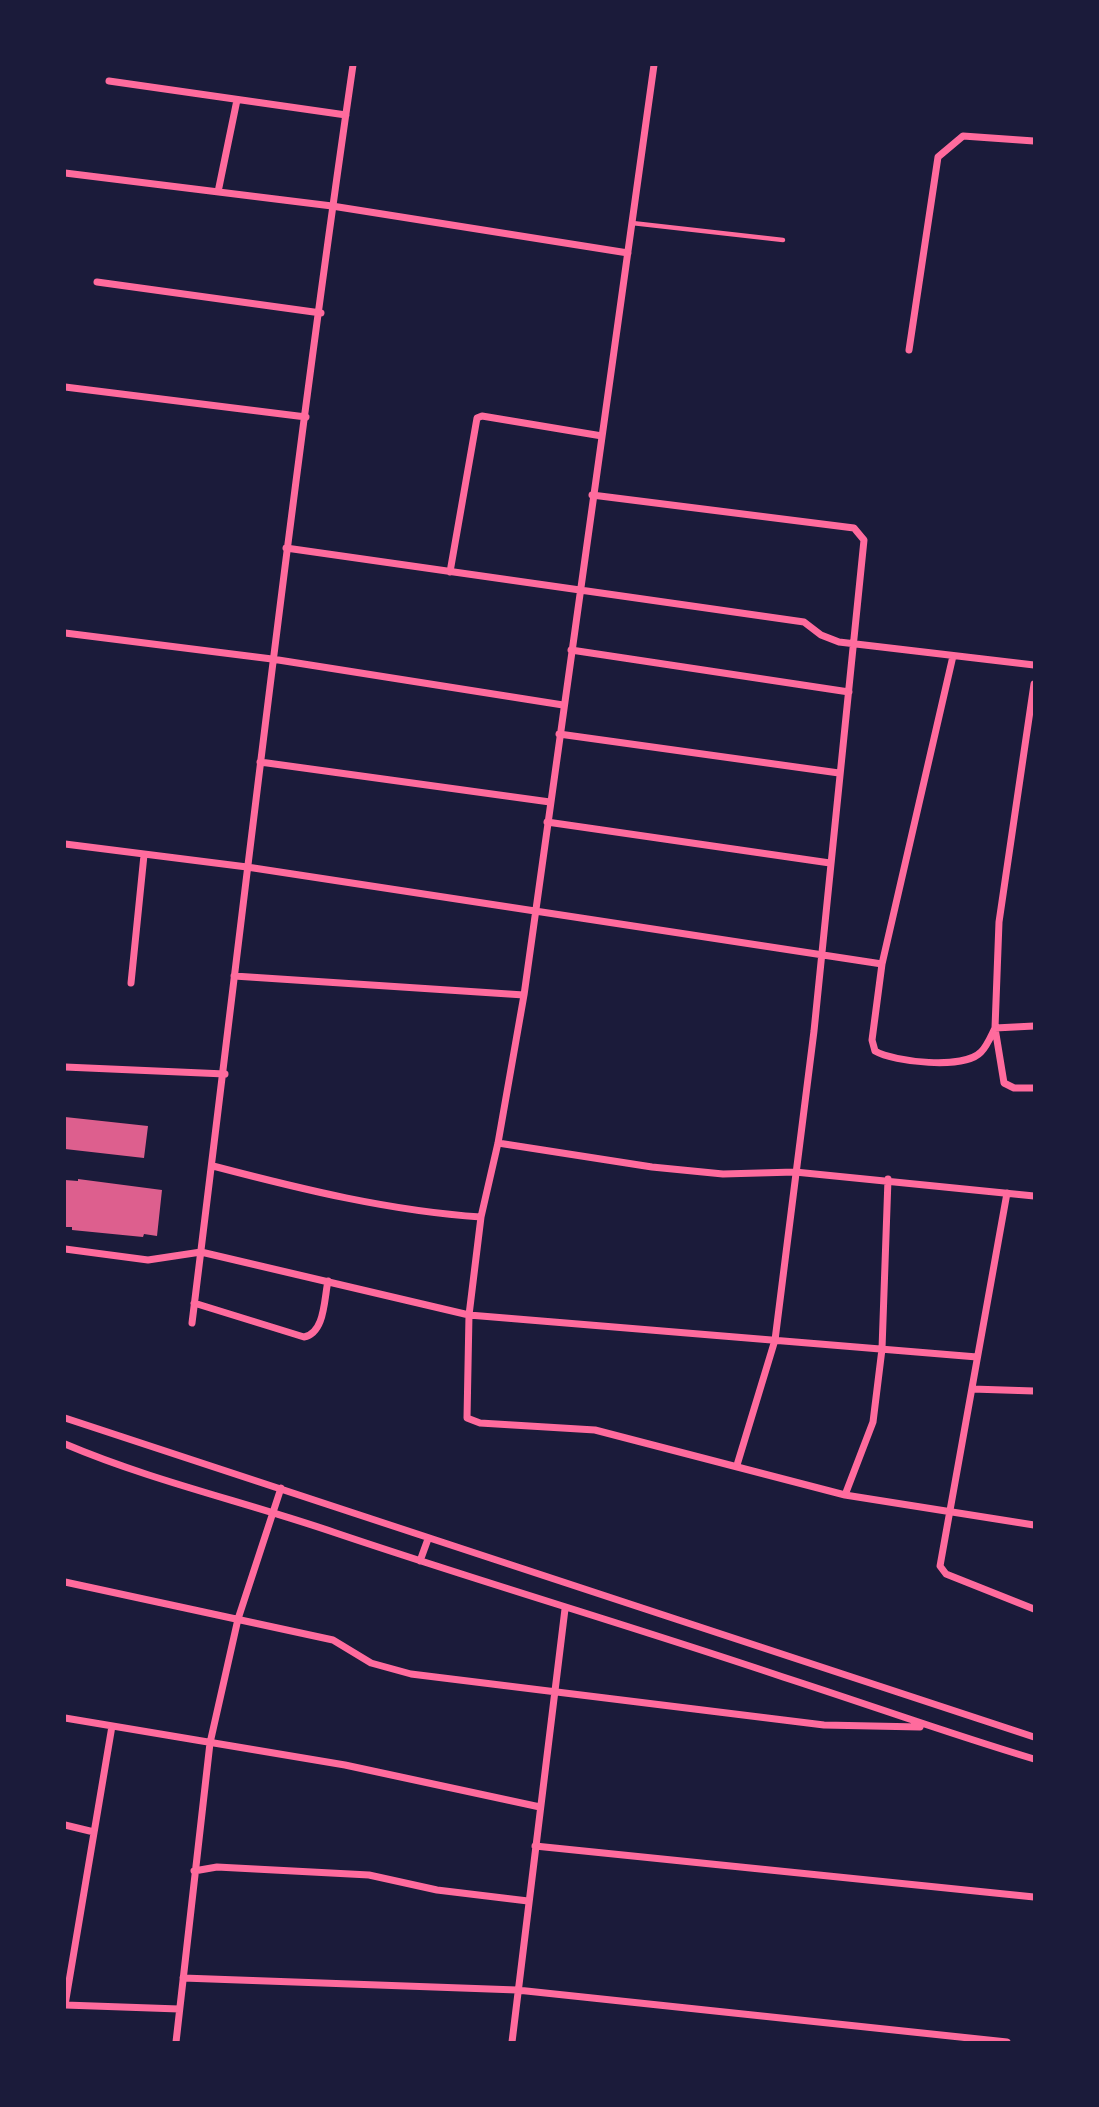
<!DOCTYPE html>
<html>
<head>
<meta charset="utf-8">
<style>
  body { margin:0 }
  #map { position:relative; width:1099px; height:2107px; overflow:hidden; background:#1b1b3a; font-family:"IBM Plex Sans",sans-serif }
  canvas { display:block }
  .frame { position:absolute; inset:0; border:66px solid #1b1b3a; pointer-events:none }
</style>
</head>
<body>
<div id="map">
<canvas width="1099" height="2107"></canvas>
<div class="frame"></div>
</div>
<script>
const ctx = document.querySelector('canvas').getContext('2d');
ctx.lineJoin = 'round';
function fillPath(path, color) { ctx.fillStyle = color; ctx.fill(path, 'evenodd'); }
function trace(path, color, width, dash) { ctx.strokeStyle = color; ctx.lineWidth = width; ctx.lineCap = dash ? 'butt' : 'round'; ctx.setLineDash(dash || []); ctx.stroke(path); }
fillPath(new Path2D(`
  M 65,1117 L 148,1126 L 144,1158 L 65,1149 Z
  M 78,1179 L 162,1190 L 157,1236 L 144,1234 L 143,1237 L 72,1230 L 72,1227 L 65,1227 L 65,1180 L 78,1181 Z`), '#dd5f8e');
trace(new Path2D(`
  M 632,223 L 783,240`), '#ff6b9d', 4.5);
trace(new Path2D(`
  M 654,65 L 524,995 L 498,1143 L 481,1217 L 469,1315 L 467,1418 L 480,1423 L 595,1430 L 845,1495 L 1034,1525
  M 109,81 L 346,115
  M 65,173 L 332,206 L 628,253
  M 218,192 L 237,100
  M 97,282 L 321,313
  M 909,350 L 938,157 L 963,136 L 1034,141
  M 65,387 L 306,417
  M 592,495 L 854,528 L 864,540 L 814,1031 L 775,1340 L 737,1465
  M 286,548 L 804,622 L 821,635 L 839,642 L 1034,665
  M 450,572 L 477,418 L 482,416 L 602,436
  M 65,633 L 272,659 L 563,705
  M 571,650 L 849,692
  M 953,656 L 882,964 L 872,1040 L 875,1051 C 894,1062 964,1070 981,1052 C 987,1046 991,1036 995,1028 L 1034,1026
  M 1034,684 L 999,922 L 995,1028 L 1004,1083 L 1014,1088 L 1034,1088
  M 559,734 L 839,773
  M 260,762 L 550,802
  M 547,822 L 830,863
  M 65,844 L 247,867 L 882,964
  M 234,976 L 524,995
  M 131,983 L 144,855
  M 65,1067 L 225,1074
  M 498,1143 L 652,1167 L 723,1174 L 795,1172 L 1034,1196
  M 213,1166 C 301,1189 390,1211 481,1217
  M 1007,1193 L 940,1566 L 946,1574 L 1034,1609
  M 65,1249 L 148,1260 L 201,1252 L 469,1315 L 977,1357
  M 194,1303 L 304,1337 C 325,1333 324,1299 328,1281
  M 192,1323 C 244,903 292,483 353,65
  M 972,1389 L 1034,1391
  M 65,1418 L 1034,1737
  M 65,1444 C 152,1481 246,1502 336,1533 C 484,1583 635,1627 783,1677 C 867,1704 950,1734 1034,1759
  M 845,1495 L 873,1422 L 882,1349 L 888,1179
  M 420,1561 L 428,1539
  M 65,1582 L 333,1640 L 371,1663 L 411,1674 L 824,1725 L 920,1727
  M 65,1718 L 345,1765 L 540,1807
  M 65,1825 L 94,1832
  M 535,1846 L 1034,1897
  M 194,1871 L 217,1867 L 369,1875 L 437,1890 L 528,1901
  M 183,1978 L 517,1990 L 1007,2042
  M 65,2005 L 112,1726
  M 65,2005 L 179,2009
  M 176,2042 L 210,1743 L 238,1619 L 281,1488
  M 512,2042 L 565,1609`), '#ff6b9d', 7);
</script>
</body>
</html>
